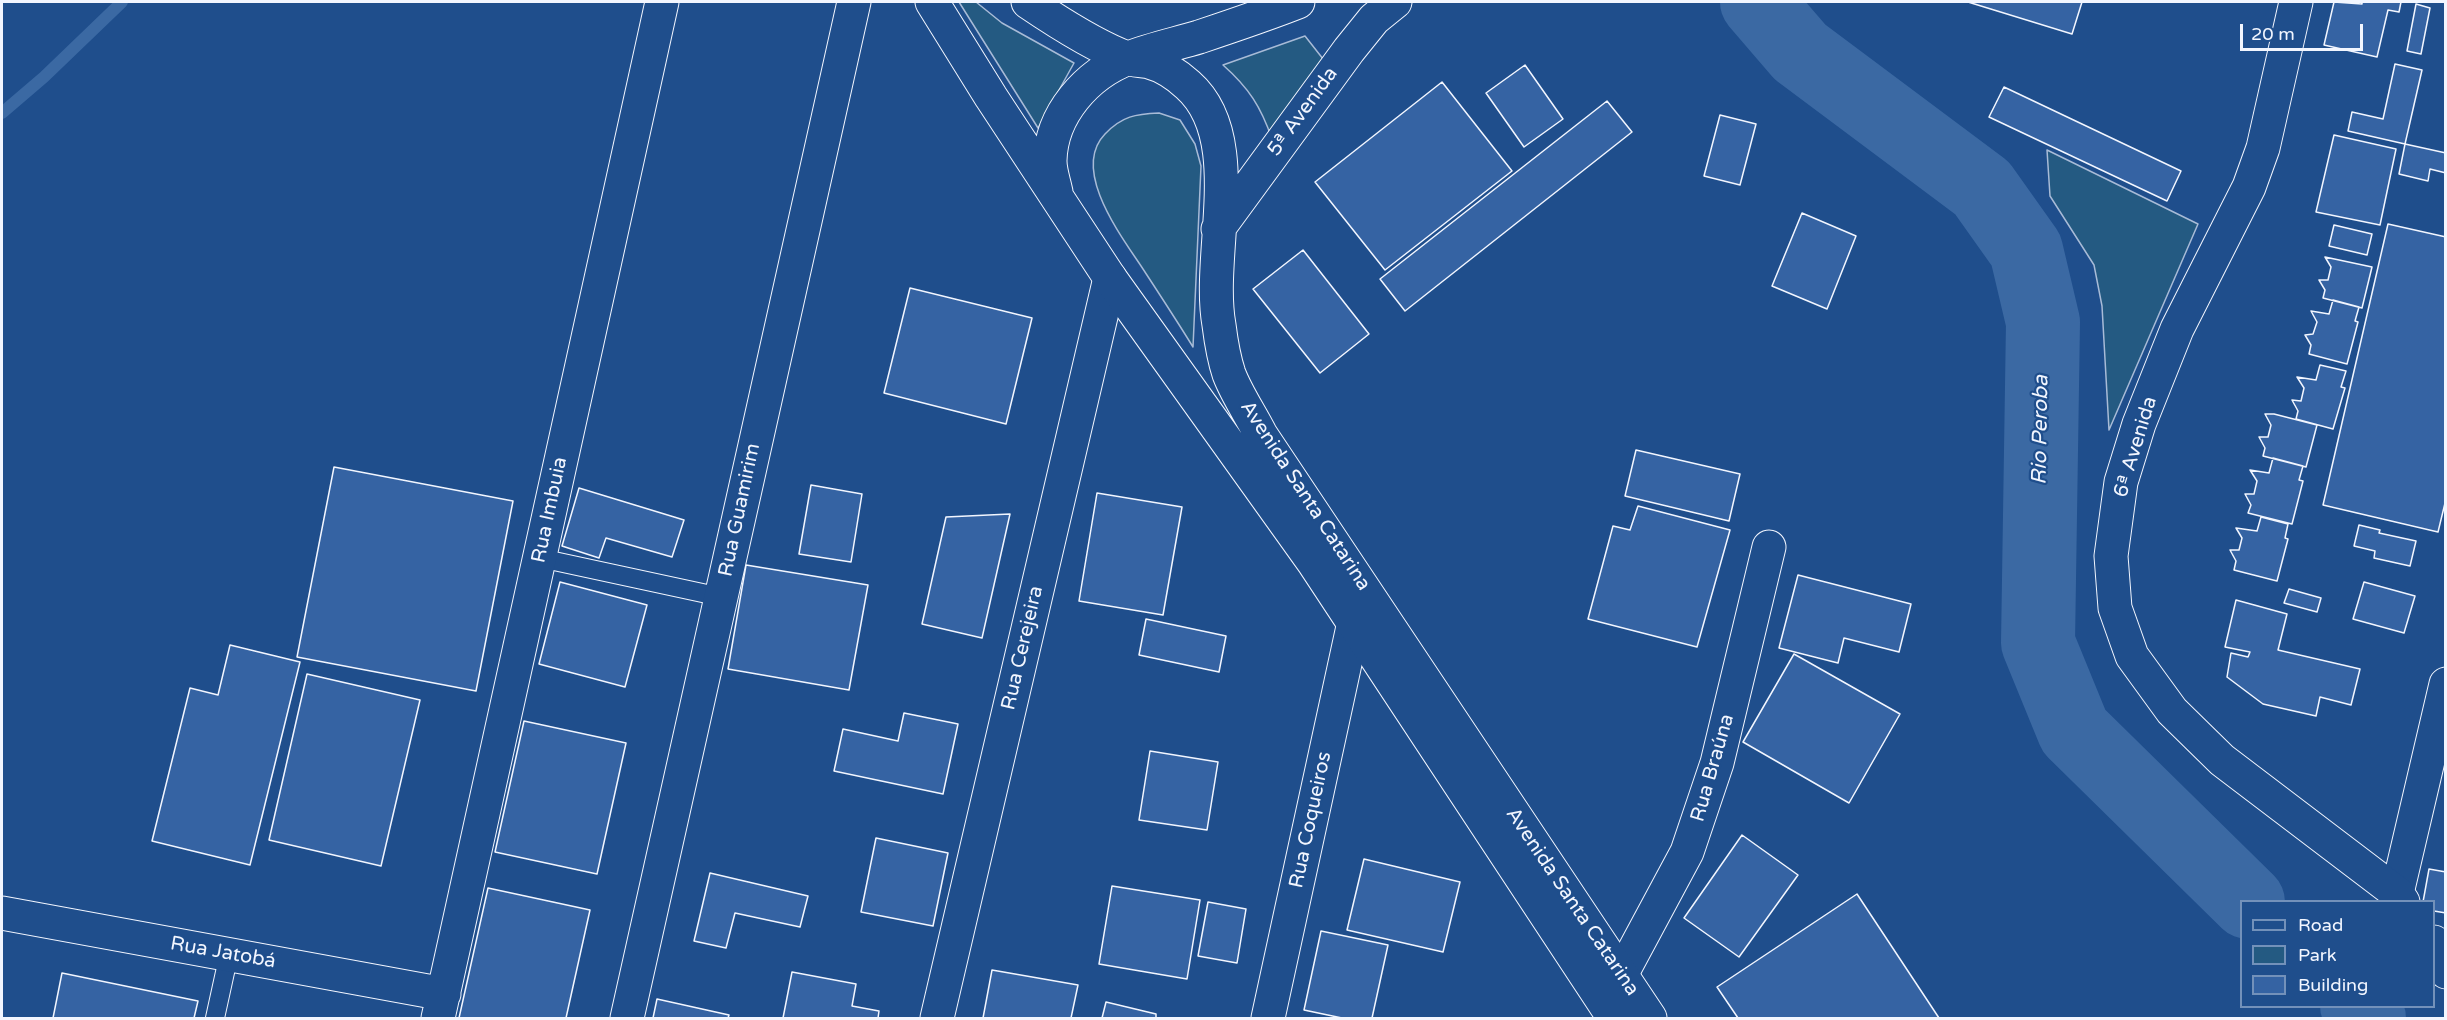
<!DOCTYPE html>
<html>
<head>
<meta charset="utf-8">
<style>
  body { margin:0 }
  #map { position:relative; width:2447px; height:1020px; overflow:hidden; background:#1f4e8c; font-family:"Varela Round",sans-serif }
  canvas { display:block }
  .frame { position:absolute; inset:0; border:3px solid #f2f6ff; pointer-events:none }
  .legend { position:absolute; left:2240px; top:900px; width:195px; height:108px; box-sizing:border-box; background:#1f4e8c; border:2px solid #7391ba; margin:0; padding:8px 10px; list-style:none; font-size:18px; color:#f2f6ff }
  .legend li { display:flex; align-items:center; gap:12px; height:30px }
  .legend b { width:30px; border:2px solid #7391ba }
  .scale { position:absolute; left:2240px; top:24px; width:123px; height:27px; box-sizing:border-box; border:3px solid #f2f6ff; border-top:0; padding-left:8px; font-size:18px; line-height:21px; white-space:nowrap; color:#f2f6ff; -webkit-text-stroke:4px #1f4e8c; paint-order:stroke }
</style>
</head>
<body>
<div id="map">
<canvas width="2447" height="1020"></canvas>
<div class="frame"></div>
<ul class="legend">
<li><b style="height:8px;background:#1f4e8c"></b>Road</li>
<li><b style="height:16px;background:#245a82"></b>Park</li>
<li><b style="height:16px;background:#3563a3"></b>Building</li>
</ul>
<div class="scale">20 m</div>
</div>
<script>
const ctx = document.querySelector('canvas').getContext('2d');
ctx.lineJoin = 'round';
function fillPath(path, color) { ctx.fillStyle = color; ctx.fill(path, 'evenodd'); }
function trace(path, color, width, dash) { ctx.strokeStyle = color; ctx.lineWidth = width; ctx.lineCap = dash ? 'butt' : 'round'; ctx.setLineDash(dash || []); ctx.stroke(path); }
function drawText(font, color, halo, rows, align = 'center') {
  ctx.font = font + ' "Varela Round",sans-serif'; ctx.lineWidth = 4.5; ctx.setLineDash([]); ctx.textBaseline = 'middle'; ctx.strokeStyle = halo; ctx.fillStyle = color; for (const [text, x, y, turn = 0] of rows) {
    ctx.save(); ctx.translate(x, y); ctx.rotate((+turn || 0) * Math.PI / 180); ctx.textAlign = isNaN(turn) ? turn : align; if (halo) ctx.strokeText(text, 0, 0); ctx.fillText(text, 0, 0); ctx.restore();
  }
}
const green = new Path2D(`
  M 959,2 L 976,2 L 1002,23 L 1074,63 L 1038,128 Z
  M 1305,36 L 1327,64 L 1272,139 C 1261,107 1249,88 1223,65 Z
  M 1159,113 L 1180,120 L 1195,144 L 1201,166 L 1193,347 C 1177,321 1160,295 1143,269 C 1122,237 1070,170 1105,134 C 1122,116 1136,114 1159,113 Z
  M 2047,150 L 2198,224 L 2109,430 L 2102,306 L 2094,265 L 2050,196 Z`);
fillPath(green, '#245a82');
trace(green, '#a8bbd7', 1.5);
trace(new Path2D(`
  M 2,113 L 44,77 L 122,2`), '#3b69a3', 12);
trace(new Path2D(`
  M 1757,2 L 1800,52 L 1982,188 L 2026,250 L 2043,322 L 2038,643 L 2074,731 L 2248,902
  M 2357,1006 L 2369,1018`), '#3b69a3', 74);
const building = new Path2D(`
  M 1968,2 L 2082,2 L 2072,34 Z
  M 2334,2 L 2362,4 L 2362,2 L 2401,2 L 2399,12 L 2388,10 L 2377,57 L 2324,45 Z
  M 2416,4 L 2430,8 L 2421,54 L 2407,51 Z
  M 2395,64 L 2422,70 L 2405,144 L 2348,131 L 2352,112 L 2383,119 Z
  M 1525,65 L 1563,119 L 1524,147 L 1486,93 Z
  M 1442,82 L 1512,171 L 1385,270 L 1315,182 Z
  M 2004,87 L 2181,171 L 2167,201 L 1989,117 Z
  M 1607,101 L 1632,132 L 1405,311 L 1380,279 Z
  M 1720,115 L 1756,124 L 1740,185 L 1704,176 Z
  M 2334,135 L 2396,149 L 2380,225 L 2316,212 Z
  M 2405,144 L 2446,153 L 2446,173 L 2430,169 L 2428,181 L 2399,174 Z
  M 1802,213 L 1856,236 L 1827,309 L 1772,286 Z
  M 2388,224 L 2446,237 L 2446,499 L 2438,532 L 2323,505 Z
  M 2334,225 L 2372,234 L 2367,255 L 2329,246 Z
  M 1303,250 L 1369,334 L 1320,373 L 1253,289 Z
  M 2325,257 L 2372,267 L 2362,308 L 2323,298 L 2325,290 L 2319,280 L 2328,280 L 2331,267 Z
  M 910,288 L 1032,318 L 1006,424 L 884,393 Z
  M 2333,300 L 2359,307 L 2355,321 L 2358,322 L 2347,364 L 2309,354 L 2311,345 L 2305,335 L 2313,334 L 2317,322 L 2311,311 L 2329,314 Z
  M 2320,365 L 2346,371 L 2341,387 L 2345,388 L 2333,429 L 2296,419 L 2298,411 L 2292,400 L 2301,401 L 2304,388 L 2297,377 L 2316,380 Z
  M 2265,414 L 2274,414 L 2317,425 L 2306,467 L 2263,456 L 2265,448 L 2259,437 L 2268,437 L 2271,425 Z
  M 1636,450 L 1740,474 L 1729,521 L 1625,496 Z
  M 2273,458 L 2303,466 L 2299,480 L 2303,481 L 2292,524 L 2248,513 L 2251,505 L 2245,494 L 2254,494 L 2257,481 L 2250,470 L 2269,473 Z
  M 334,467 L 513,501 L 476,691 L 297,657 Z
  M 811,485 L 862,494 L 851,562 L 799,554 Z
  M 579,488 L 684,520 L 672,557 L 606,538 L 599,558 L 562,546 Z
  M 1097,493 L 1182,507 L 1163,615 L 1079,601 Z
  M 1638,506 L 1730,530 L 1697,647 L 1588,619 L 1613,526 L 1630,530 Z
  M 1010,514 L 982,638 L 922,624 L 946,517 Z
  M 2261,517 L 2288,524 L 2285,538 L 2288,539 L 2277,581 L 2234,570 L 2236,561 L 2230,550 L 2239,550 L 2242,538 L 2236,528 L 2257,531 Z
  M 2359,525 L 2380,530 L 2379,533 L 2416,541 L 2410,566 L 2374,558 L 2375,551 L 2354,546 Z
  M 746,565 L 868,585 L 849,690 L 728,669 Z
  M 1798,575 L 1911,604 L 1899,652 L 1844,638 L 1838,663 L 1779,648 Z
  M 560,582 L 647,605 L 625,687 L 539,664 Z
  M 2364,582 L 2415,596 L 2404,633 L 2353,619 Z
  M 2289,589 L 2321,598 L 2317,612 L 2284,603 Z
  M 2236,600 L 2287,614 L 2278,650 L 2360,669 L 2351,705 L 2320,697 L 2316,716 L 2263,704 L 2227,677 L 2231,653 L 2248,657 L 2250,652 L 2225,647 Z
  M 1146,619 L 1226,636 L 1219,672 L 1139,655 Z
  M 230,645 L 300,662 L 250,865 L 152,841 L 190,688 L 218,695 Z
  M 1794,654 L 1900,714 L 1849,803 L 1743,742 Z
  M 307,674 L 420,700 L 381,866 L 269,840 Z
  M 904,713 L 958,724 L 943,794 L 834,771 L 843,729 L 898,741 Z
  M 524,721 L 626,743 L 597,874 L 495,852 Z
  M 1150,751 L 1218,762 L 1207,830 L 1139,820 Z
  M 1742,835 L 1798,875 L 1739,957 L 1684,918 Z
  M 876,838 L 948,853 L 933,926 L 861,912 Z
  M 1364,859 L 1460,882 L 1443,952 L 1347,930 Z
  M 2429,869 L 2446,872 L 2446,913 L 2434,911 L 2434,902 L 2423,902 Z
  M 710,873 L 808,896 L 800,927 L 735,913 L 726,948 L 694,941 Z
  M 1112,886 L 1200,900 L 1187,979 L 1099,964 Z
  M 488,888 L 590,910 L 566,1018 L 459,1018 Z
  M 1857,894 L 1939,1018 L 1738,1018 L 1717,987 Z
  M 1208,902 L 1246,909 L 1237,963 L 1198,956 Z
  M 1321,931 L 1388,945 L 1372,1018 L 1342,1018 L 1304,1010 Z
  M 992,970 L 1078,985 L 1071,1018 L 983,1018 Z
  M 792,972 L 856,984 L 852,1006 L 879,1011 L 878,1018 L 783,1018 Z
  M 62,973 L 198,1001 L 194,1018 L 53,1018 Z
  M 657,999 L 729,1015 L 728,1018 L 653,1018 Z
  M 1106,1002 L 1156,1014 L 1156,1018 L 1102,1018 Z`);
fillPath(building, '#3563a3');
trace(building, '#f2f6ff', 1.5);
const lane = new Path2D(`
  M 540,558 L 721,597
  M 215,1018 L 229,954`);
const street = new Path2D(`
  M 2397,893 L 2446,684
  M 2,913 L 444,994
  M 1621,975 L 1687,852 L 1717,763 L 1769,547
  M 438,1018 L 662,2
  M 627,1018 L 854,2
  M 937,1018 L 1110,278
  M 1268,1018 L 1354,622`);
const secondary = new Path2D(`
  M 2296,2 L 2263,148 L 2249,187 L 2177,329 L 2139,424 L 2121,482 L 2111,556 L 2115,608 L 2132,656 L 2172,711 L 2222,760 L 2397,893 L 2403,902
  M 2434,942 L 2446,972`);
const primary = new Path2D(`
  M 932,2 L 991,97 L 1110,278 L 1314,563 L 1614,1018
  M 1028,2 C 1056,21 1095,46 1127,58 C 1134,61 1142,60 1149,62 C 1164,66 1177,75 1188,85 C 1248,138 1206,253 1219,325 C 1221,341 1224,359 1229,374 C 1237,395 1251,415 1261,435 L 1650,1018
  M 1056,192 C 1054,182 1050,171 1050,161 C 1051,114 1087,74 1129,58 C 1151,49 1176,44 1199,37 C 1232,26 1265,15 1298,2
  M 1218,229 L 1349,50 L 1374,19 L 1395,2`);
trace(lane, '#f2f6ff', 20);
trace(street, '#f2f6ff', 35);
trace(secondary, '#f2f6ff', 35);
trace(primary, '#f2f6ff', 35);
trace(lane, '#1f4e8c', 18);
trace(street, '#1f4e8c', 33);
trace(secondary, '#1f4e8c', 33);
trace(primary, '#1f4e8c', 33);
drawText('20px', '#f2f6ff', '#1f4e8c', [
  ["5ª Avenida",1303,112,-54],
  ["6ª Avenida",2136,447,-73],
  ["Avenida Santa Catarina",1305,496,57],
  ["Rua Imbuia",550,510,-78],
  ["Rua Guamirim",740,510,-78],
  ["Rua Cerejeira",1023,648,-77],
  ["Rua Braúna",1713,768,-74],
  ["Rua Coqueiros",1311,820,-78],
  ["Avenida Santa Catarina",1572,902,56],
  ["Rua Jatobá",223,953,10]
]);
drawText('italic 21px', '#f2f6ff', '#1f4e8c', [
  ["Rio Peroba",2041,430,-89]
]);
</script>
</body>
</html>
